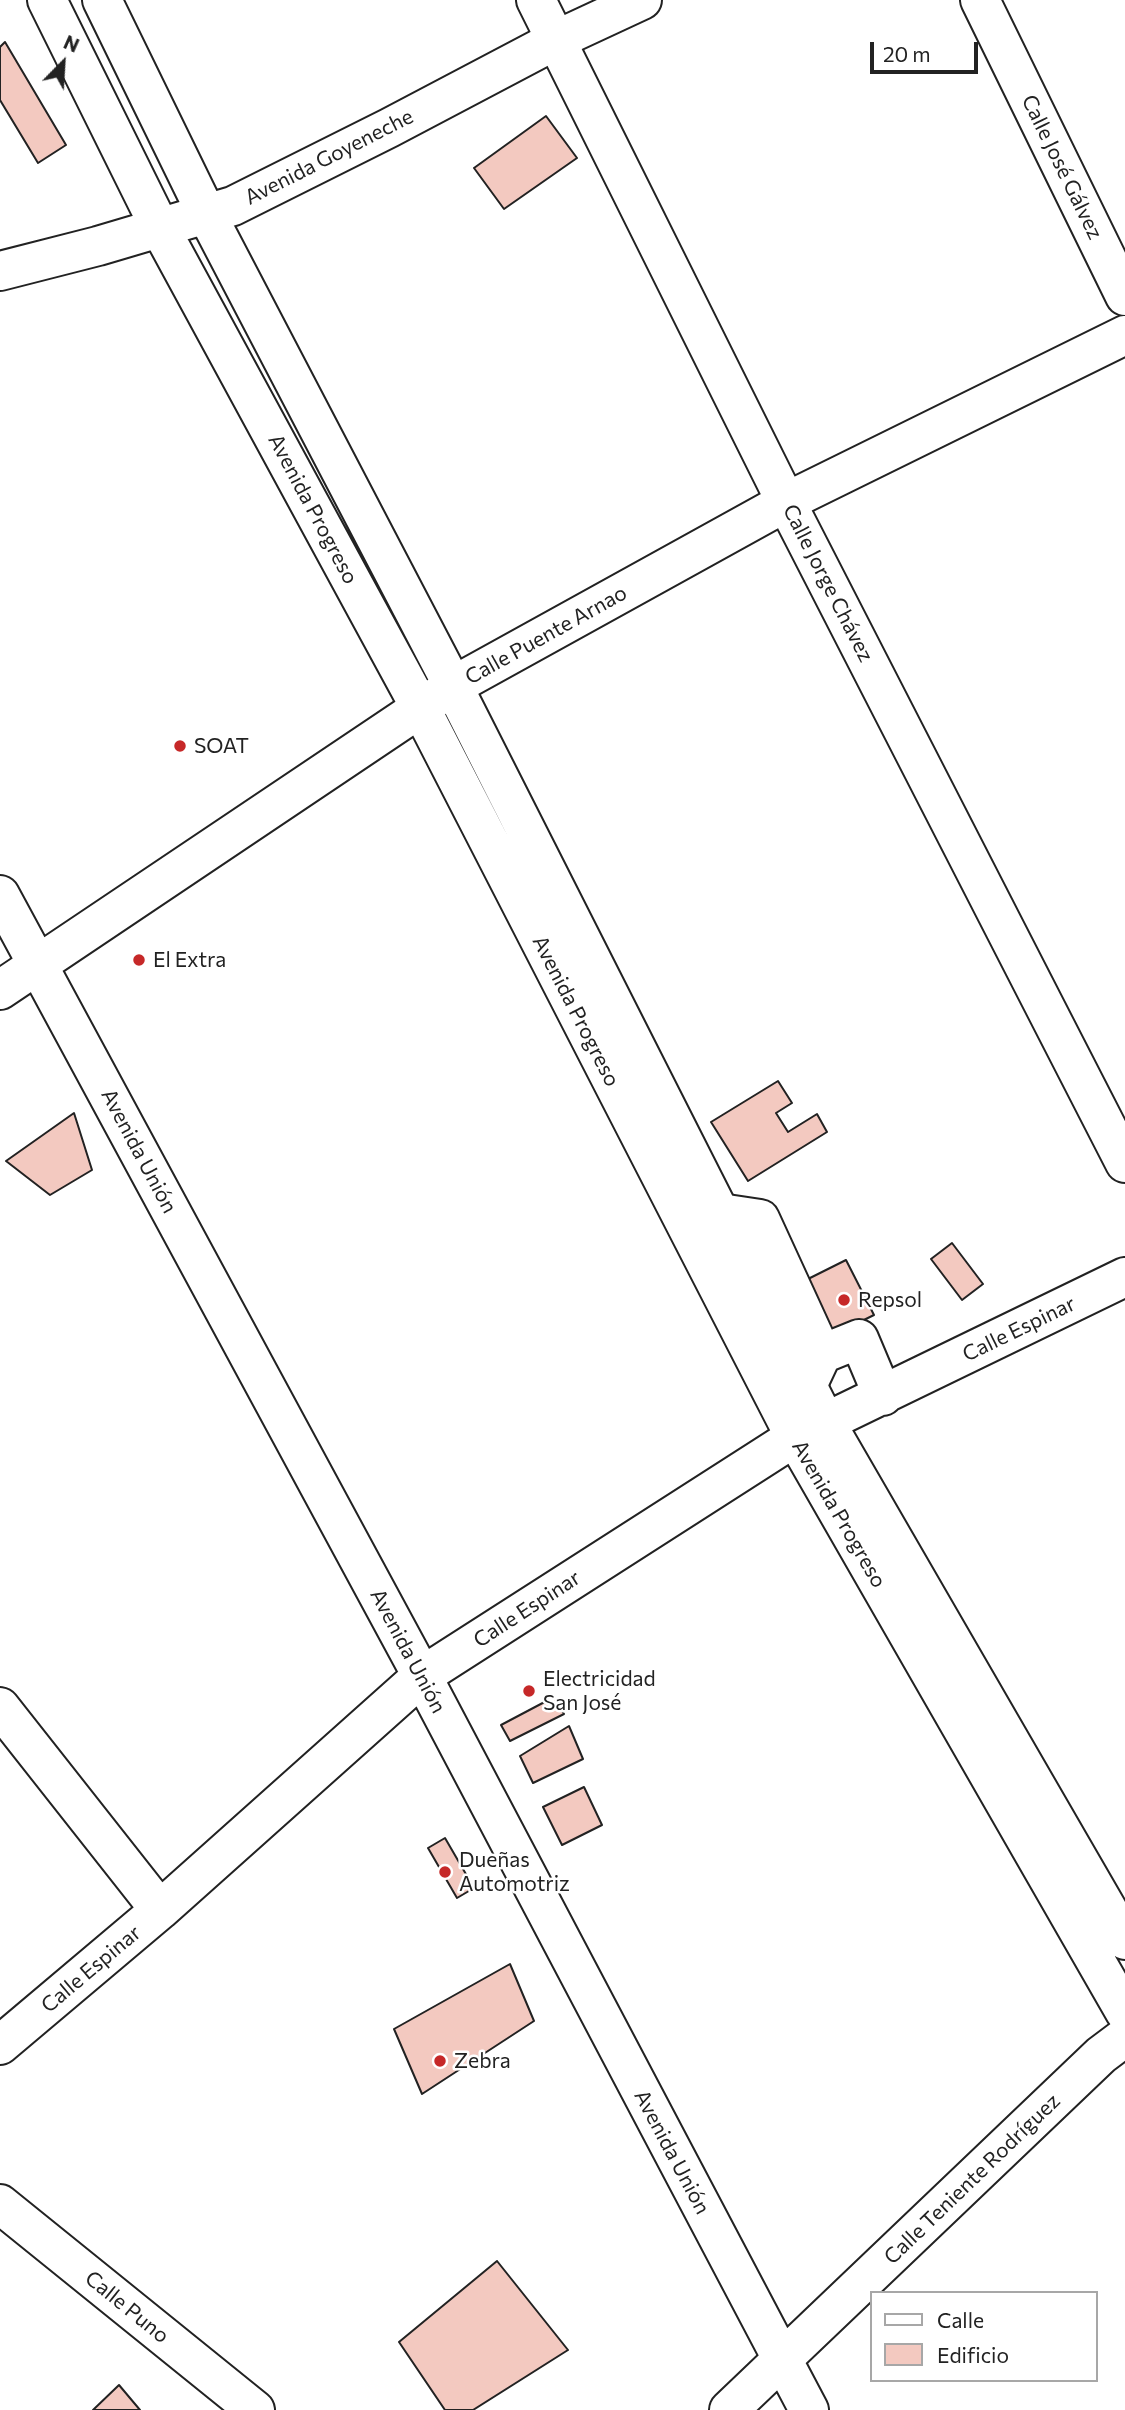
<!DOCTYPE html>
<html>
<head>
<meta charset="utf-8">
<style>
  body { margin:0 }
  #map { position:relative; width:1125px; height:2410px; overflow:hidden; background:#fff; font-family:Commissioner,sans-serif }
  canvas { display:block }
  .legend { position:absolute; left:870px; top:2291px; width:228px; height:91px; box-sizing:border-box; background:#fff; border:2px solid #a7a7a7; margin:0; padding:9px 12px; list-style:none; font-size:21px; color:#222 }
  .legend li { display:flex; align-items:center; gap:14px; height:35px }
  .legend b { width:35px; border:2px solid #a7a7a7 }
  .north { position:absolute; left:28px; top:28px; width:70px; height:70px; -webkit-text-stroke:5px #fff; paint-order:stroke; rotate:24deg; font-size:19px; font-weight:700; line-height:28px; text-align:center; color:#222 }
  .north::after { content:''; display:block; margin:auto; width:24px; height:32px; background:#222; clip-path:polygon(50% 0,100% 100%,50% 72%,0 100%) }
  .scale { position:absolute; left:870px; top:42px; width:108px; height:32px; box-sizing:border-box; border:4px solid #222; border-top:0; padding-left:9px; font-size:21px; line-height:24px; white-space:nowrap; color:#222; -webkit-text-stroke:5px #fff; paint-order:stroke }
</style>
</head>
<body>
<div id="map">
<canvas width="1125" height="2410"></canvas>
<ul class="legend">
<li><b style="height:9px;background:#fff"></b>Calle</li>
<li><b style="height:19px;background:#f3c9c0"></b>Edificio</li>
</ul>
<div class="north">N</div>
<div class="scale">20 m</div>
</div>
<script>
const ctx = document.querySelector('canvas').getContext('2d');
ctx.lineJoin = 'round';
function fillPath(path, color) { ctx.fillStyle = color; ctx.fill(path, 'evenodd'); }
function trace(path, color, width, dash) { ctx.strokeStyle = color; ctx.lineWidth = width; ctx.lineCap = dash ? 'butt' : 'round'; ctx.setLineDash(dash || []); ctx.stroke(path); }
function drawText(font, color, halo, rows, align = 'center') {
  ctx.font = font + ' Commissioner,sans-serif'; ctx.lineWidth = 5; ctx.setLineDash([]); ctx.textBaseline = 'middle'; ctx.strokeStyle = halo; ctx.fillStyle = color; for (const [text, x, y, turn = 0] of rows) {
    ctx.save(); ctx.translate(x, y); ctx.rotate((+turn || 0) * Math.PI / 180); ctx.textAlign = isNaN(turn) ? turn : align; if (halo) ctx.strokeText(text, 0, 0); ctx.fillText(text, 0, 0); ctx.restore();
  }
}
const building = new Path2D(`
  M 5,42 L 66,145 L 38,163 L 0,100 L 0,47 Z
  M 546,116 L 577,158 L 504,209 L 474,168 Z
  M 778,1081 L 792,1103 L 776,1113 L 788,1132 L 817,1114 L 827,1132 L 748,1181 L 711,1122 Z
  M 74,1113 L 92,1170 L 50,1195 L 6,1161 Z
  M 952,1243 L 983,1284 L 962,1300 L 931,1259 Z
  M 846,1260 L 874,1315 L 821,1341 L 794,1286 Z
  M 554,1697 L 564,1714 L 510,1741 L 501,1725 Z
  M 569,1726 L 583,1759 L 533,1783 L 520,1756 Z
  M 584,1787 L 602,1825 L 562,1845 L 543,1807 Z
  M 445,1838 L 474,1888 L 457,1898 L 428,1848 Z
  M 510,1964 L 534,2021 L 422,2094 L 394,2029 Z
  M 497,2261 L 568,2350 L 473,2410 L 445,2410 L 399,2342 Z
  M 119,2385 L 140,2410 L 93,2410 Z`);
fillPath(building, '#f3c9c0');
trace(building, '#222', 2);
const minor = new Path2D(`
  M 536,0 L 786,502 L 1125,1163
  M 980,0 L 1125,296
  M 0,895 L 422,1676 L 809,2410
  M 0,990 L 453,686 L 786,502 L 1125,335
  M 720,1213 L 760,1219 L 822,1354 L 807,1386
  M 822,1354 L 859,1339 L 883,1396
  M 0,1707 L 160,1910
  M 0,2045 L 160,1910 L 422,1676 L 795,1437 L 1125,1277
  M 0,2204 L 255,2410
  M 729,2410 L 1101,2055 L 1125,2037`);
const major = new Path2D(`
  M 47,0 L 160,228 L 421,709 L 795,1437 L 1125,2012
  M 102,0 L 207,215 L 453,686 L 826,1423 L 1125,1940
  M 0,271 L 98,246 L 233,206 L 389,128 L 556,40 L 642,0`);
trace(minor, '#222', 42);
trace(major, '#222', 42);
trace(minor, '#fff', 38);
trace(major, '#fff', 38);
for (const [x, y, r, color] of [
  [180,746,7,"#c62828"],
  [139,960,7,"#c62828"],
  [844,1300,7,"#c62828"],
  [529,1691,7,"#c62828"],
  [445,1872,7,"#c62828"],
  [440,2061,7,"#c62828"]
]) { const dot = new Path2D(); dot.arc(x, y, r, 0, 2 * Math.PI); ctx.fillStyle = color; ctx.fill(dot); trace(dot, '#fff', 2.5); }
drawText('21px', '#222', '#fff', [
  ["Avenida Goyeneche",329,157,-27],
  ["Calle José Gálvez",1062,167,64],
  ["Avenida Progreso",313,509,62],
  ["Calle Jorge Chávez",828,583,63],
  ["Calle Puente Arnao",546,635,-29],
  ["Avenida Progreso",576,1011,63],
  ["Avenida Unión",139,1151,62],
  ["Calle Espinar",1019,1329,-26],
  ["Avenida Progreso",839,1514,60],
  ["Calle Espinar",527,1609,-33],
  ["Avenida Unión",408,1651,62],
  ["Calle Espinar",91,1969,-40],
  ["Avenida Unión",672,2152,62],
  ["Calle Teniente Rodríguez",972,2179,-44],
  ["Calle Puno",127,2307,39]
]);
drawText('21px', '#222', '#fff', [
  ["SOAT",194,746],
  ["El Extra",153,960],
  ["Repsol",858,1300],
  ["Electricidad",543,1679],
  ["San José",543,1703],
  ["Dueñas",459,1860],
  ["Automotriz",459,1884],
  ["Zebra",454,2061]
], 'left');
</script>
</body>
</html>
